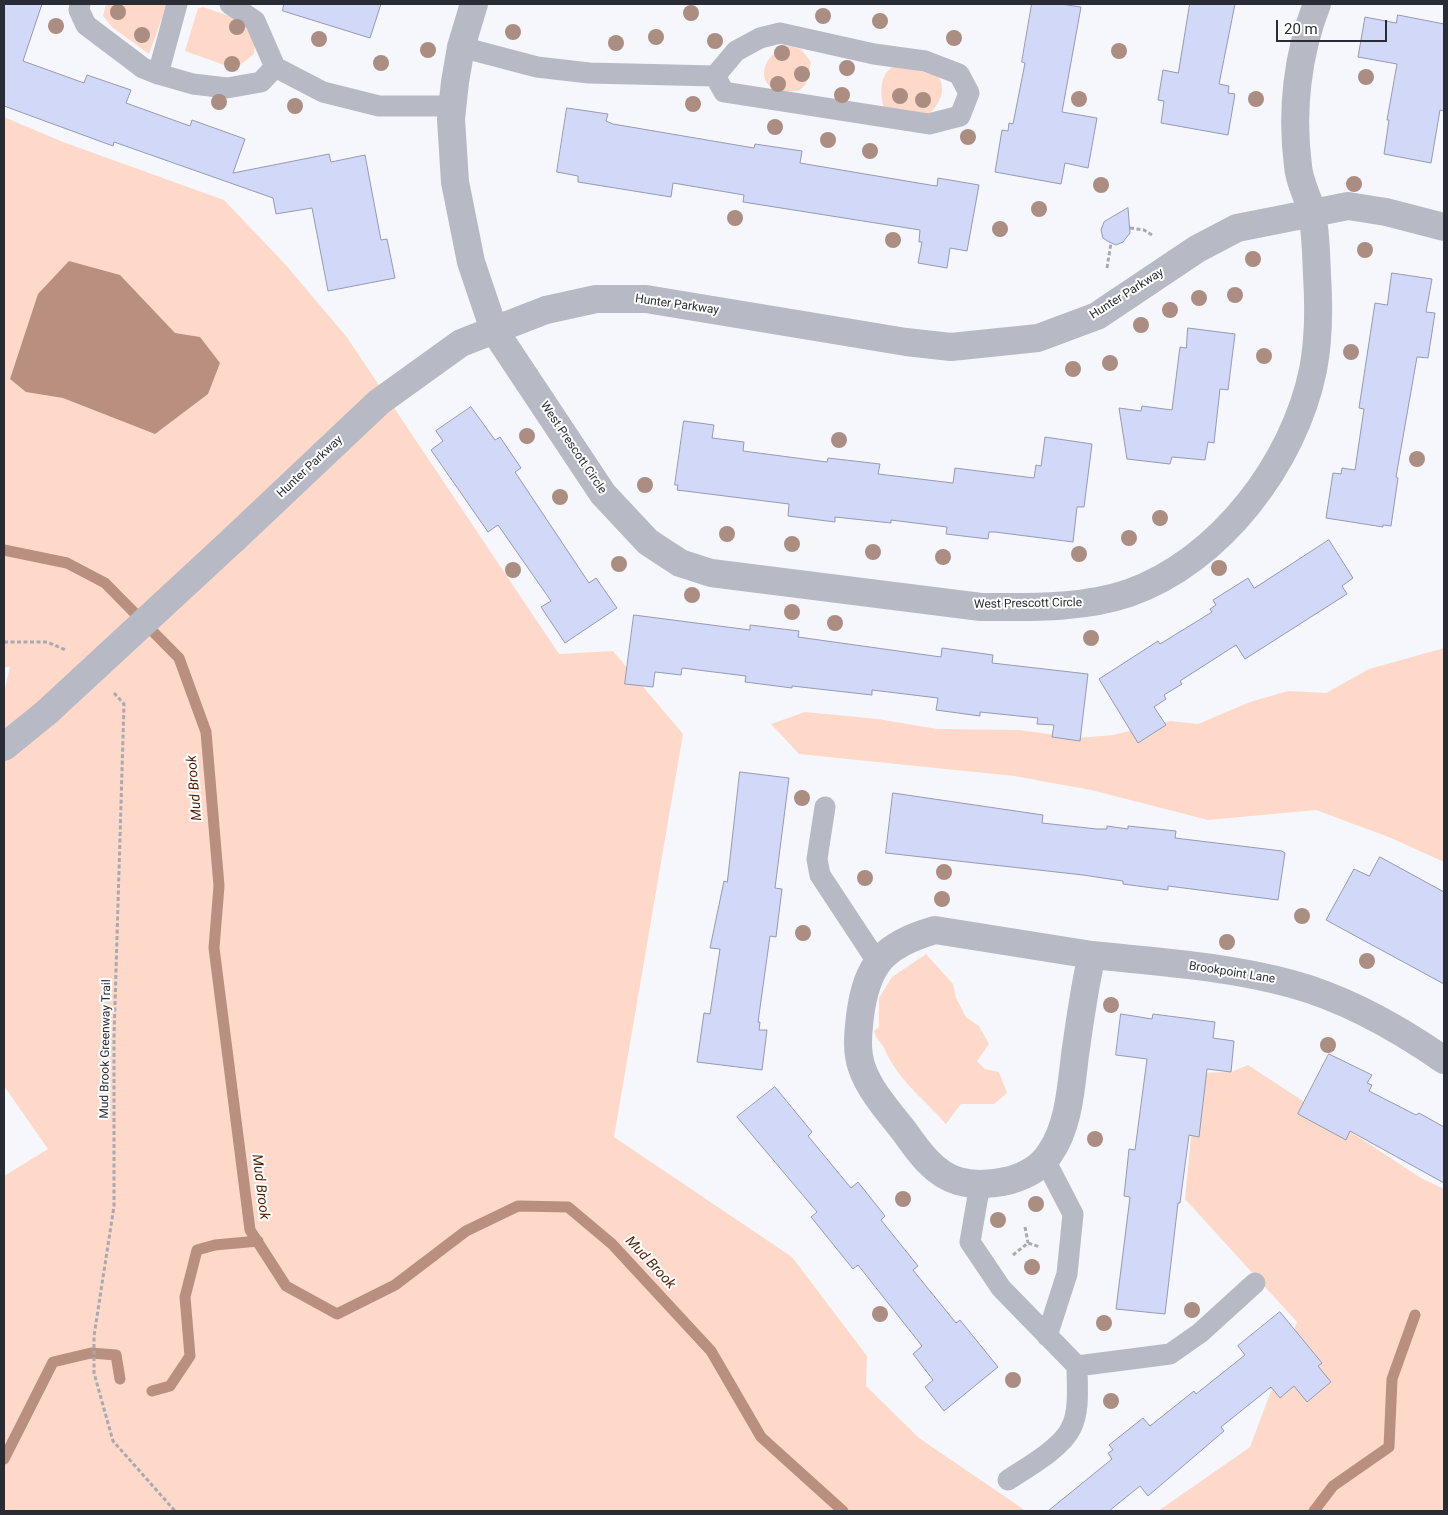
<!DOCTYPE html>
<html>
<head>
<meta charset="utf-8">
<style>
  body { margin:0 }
  #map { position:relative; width:1448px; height:1515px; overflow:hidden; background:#f6f7fc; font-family:Roboto,sans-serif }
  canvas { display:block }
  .frame { position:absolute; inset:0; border:5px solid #292c35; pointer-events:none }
  .scale { position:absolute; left:1276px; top:20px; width:111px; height:22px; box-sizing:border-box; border:2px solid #292c35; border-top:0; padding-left:6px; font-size:15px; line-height:18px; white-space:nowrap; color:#292c35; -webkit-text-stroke:4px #fff; paint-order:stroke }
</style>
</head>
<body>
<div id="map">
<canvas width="1448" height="1515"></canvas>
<div class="frame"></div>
<div class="scale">20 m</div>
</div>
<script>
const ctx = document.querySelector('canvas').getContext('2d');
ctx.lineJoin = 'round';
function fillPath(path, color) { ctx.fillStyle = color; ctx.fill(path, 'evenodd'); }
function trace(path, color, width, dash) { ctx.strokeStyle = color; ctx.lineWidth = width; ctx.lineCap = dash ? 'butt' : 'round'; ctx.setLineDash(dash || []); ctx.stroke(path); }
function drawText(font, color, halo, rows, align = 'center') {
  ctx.font = font + ' Roboto,sans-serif'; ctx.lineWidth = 4; ctx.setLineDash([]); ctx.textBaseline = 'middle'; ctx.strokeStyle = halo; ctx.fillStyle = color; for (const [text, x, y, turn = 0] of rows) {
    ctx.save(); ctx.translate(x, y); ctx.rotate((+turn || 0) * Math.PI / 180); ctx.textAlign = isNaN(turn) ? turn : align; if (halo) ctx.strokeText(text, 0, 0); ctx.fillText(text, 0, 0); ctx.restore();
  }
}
fillPath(new Path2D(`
  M 106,4 L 167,4 L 149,54 L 112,27 L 103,16 Z
  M 203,7 L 244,21 L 255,41 L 254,54 L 235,69 L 185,51 L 198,8 Z
  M 789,46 L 801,49 L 811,62 L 806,84 L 800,90 C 752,100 756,54 789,46 Z
  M 897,65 L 938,76 C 947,90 940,104 928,115 L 884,108 C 879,93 880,70 897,65 Z
  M 4,117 L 63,142 L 224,200 L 284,263 L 346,336 L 559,654 L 613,651 L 683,734 L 614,1137 L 792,1257 L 867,1356 L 866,1386 L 919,1438 L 1026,1511 L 4,1511 L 4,1176 L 48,1149 L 4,1086 L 4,692 L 10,667 L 4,667 Z
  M 1444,648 L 1444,862 L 1391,838 L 1316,810 L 1208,820 L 1091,790 L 1014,776 L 799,754 L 771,724 L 805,712 L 878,719 L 937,729 L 1020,730 L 1077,738 L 1113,735 L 1170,721 L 1198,724 L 1250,702 L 1288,691 L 1326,693 L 1369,669 Z
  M 926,954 L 953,984 L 956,998 L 966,1017 L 979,1026 L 989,1044 L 977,1061 L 985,1069 L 999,1072 L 1007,1093 L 994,1104 L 961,1104 L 946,1124 C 924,1099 898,1080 885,1050 C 882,1042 876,1040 874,1031 L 879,1027 L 879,998 L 892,977 Z
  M 1248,1065 L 1421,1178 L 1444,1189 L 1444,1511 L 1158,1511 L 1250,1447 L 1297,1322 L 1185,1199 L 1197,1073 L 1231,1072 Z`), '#fed9c9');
fillPath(new Path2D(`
  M 69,261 L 120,275 L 175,333 L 200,337 L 220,363 L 208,394 L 155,434 L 63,398 L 26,392 L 10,379 L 38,294 Z`), '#b9907f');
trace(new Path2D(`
  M 4,550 L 67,563 L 105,583 L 179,658 L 206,732 L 219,886 L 214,948 L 250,1230 L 286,1286 L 337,1314 L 395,1285 L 466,1231 L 518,1206 L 568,1207 L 612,1244 L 711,1351 L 761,1437 L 843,1511
  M 152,1391 L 170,1386 L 190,1356 L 185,1297 L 197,1250 L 215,1245 L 258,1241
  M 4,1459 L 53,1362 L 91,1353 L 116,1355 L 120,1379
  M 1314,1511 L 1333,1486 L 1389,1447 L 1392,1379 L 1415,1315`), '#b9907f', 11);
const building = new Path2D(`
  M 4,4 L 42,4 L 23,61 L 84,83 L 87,75 L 131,90 L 126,103 L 190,126 L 192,120 L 245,139 L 233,173 L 329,154 L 331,162 L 365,155 L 381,240 L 387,239 L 395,278 L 328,291 L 312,208 L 276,214 L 273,198 L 114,142 L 113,146 L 4,106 Z
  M 284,4 L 381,4 L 370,38 L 283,11 Z
  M 1032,4 L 1061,4 L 1081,7 L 1062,112 L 1097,118 L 1088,168 L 1065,163 L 1061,184 L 995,172 L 1002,130 L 1008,131 L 1009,123 L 1013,124 L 1025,63 L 1022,62 Z
  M 1190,4 L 1235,4 L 1219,84 L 1229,86 L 1228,93 L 1235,94 L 1228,135 L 1161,123 L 1164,101 L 1158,100 L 1163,70 L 1178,73 Z
  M 1398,15 L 1444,24 L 1444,111 L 1440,110 L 1431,163 L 1384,154 L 1389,120 L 1387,120 L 1397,64 L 1358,57 L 1365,17 L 1396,23 Z
  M 567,108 L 608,114 L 606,121 L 613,124 L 754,148 L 755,144 L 802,151 L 800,163 L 930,185 L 937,186 L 938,178 L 979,185 L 967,251 L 950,248 L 947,268 L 918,263 L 922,242 L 919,242 L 920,230 L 743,202 L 744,195 L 673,183 L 671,197 L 578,182 L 578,176 L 557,172 Z
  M 1128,208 L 1130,233 L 1123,242 L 1116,245 L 1109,242 L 1103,238 L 1101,230 L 1104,222 Z
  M 1392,273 L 1432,279 L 1426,312 L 1435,313 L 1428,358 L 1417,357 L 1396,477 L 1398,478 L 1391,526 L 1383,525 L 1383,527 L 1326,518 L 1333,473 L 1341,474 L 1342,468 L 1355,470 L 1364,409 L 1359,408 L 1375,303 L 1387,305 Z
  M 1188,328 L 1235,334 L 1228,390 L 1220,389 L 1214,443 L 1208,442 L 1205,460 L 1172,457 L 1170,464 L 1127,459 L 1119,408 L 1141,411 L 1142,406 L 1172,410 L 1180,347 L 1186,348 Z
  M 471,407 L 495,440 L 500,437 L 521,468 L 515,472 L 589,583 L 596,578 L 617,608 L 565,643 L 541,607 L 551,601 L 498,525 L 488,532 L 431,450 L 443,441 L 436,431 Z
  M 684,421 L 714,425 L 712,438 L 744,442 L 743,451 L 827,462 L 828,458 L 880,464 L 878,474 L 953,483 L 955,468 L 1034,478 L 1036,465 L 1041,466 L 1045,437 L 1092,444 L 1084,507 L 1077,507 L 1073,542 L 995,532 L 989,532 L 988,539 L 946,534 L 947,527 L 891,520 L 891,523 L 835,517 L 835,522 L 788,516 L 789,504 L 677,490 L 678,485 L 675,485 Z
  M 1329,540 L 1353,578 L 1342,586 L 1347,594 L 1245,659 L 1236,645 L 1180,681 L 1182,684 L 1164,695 L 1166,699 L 1154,707 L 1166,725 L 1138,743 L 1099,679 L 1158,641 L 1160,644 L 1212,612 L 1210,609 L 1216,605 L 1213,600 L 1248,578 L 1254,588 Z
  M 634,615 L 750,630 L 750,625 L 799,631 L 798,637 L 941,657 L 942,648 L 993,655 L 992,663 L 1088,674 L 1080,741 L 1052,737 L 1054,725 L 1037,724 L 1038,718 L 980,712 L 980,716 L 936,710 L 938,698 L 872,690 L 872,695 L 792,686 L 792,688 L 745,682 L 746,676 L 682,668 L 681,675 L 655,672 L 653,687 L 625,684 Z
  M 740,772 L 789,778 L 775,888 L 782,889 L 776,937 L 770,936 L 758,1022 L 760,1022 L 759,1030 L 767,1030 L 762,1070 L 697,1062 L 704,1013 L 710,1014 L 720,949 L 710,948 L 724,881 L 727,882 Z
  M 893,793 L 1043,815 L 1042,823 L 1097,829 L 1107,829 L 1107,826 L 1128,829 L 1128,826 L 1176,831 L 1175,838 L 1282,851 L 1285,853 L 1278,900 L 1168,886 L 1168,890 L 1123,884 L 1123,881 L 1083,875 L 886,853 Z
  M 1380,857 L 1444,892 L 1444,984 L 1326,920 L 1354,869 L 1369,876 Z
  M 1121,1014 L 1152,1019 L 1153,1014 L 1215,1022 L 1213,1038 L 1234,1041 L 1231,1072 L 1207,1069 L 1199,1137 L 1189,1135 L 1180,1203 L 1178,1203 L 1165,1314 L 1116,1309 L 1130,1197 L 1124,1196 L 1129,1149 L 1135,1150 L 1147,1059 L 1116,1055 Z
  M 1329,1054 L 1372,1075 L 1367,1083 L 1372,1085 L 1369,1091 L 1416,1115 L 1419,1113 L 1444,1127 L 1444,1183 L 1350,1131 L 1346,1140 L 1298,1114 Z
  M 775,1087 L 812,1132 L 808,1136 L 851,1188 L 858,1182 L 885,1216 L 881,1220 L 918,1266 L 913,1270 L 956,1323 L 960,1320 L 998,1367 L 944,1411 L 925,1387 L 933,1380 L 913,1354 L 922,1346 L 858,1265 L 853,1269 L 811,1217 L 817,1212 L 737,1117 Z
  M 1280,1312 L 1322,1363 L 1318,1366 L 1331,1382 L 1307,1402 L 1294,1386 L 1280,1398 L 1271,1387 L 1221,1427 L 1224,1431 L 1148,1496 L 1140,1486 L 1109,1511 L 1048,1511 L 1112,1459 L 1108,1453 L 1113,1450 L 1109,1445 L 1143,1418 L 1150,1426 L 1194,1391 L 1196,1394 L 1245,1355 L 1238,1346 Z`);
fillPath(building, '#d1d8f8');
trace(building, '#959ab1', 1);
trace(new Path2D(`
  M 1130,228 L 1144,230 L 1152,235
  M 1107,268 L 1111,243
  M 4,642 L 47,642 L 66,650
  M 114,693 L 124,704 L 114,1037 L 114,1206 L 94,1336 L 94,1373 L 113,1441 L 175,1511
  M 1025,1227 L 1028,1243
  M 1013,1255 L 1028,1243 L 1040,1247`), '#a8aab0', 3, [4, 2.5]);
trace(new Path2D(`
  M 80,4 L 79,10 L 86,25 L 143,68 L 158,74 L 193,84 L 227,88 L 261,82 L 275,67
  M 230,4 L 255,21 L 275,67 L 323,92 L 379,106 L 452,106
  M 461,47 L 537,67 L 589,73 L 715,76 L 724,92 L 929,124 L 960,116 L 969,93 L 959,74 L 925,61 L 874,54 L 780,33 L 760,38 L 736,51 L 715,76
  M 158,74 L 177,4
  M 825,807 L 817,859 L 820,875 L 878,963
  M 1045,1160 L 1073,1214 L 1067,1274 L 1047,1336
  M 980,1184 L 970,1242 L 1001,1288 L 1077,1366 L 1170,1354 L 1200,1333 L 1255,1283
  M 1008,1480 C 1026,1468 1062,1448 1071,1428 C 1080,1411 1077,1385 1077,1366`), '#b7b9c4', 21);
trace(new Path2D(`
  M 474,4 L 461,47 L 455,82 L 451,119 L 455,182 L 471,262 L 494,330 L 603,494 L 648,542 L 680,563 L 711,573 L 981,607 C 1030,607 1082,609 1129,593 C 1220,561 1294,463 1313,370 C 1319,339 1319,306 1317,275 C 1316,254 1316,229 1311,209 C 1307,195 1299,181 1298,166 C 1291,112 1297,55 1317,4
  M 234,539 L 379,402 L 461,343 L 546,310 L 596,299 L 646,299 L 906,342 L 951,347 L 1038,338 L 1097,316 L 1197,249 L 1237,228 L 1348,206 L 1386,212 L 1444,227
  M 4,747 L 47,712
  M 935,930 L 1092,955 C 1084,988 1080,1021 1075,1055 C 1071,1087 1069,1126 1050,1153 C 1041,1168 1027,1175 1011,1180 C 994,1184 975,1186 958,1181 C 934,1174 918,1151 904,1131 C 889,1112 870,1091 862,1068 C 856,1051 858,1034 860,1016 C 867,963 884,945 935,930 Z
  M 1092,955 C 1158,962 1227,966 1292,984 C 1347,999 1398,1028 1444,1060`), '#b7b9c4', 28);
trace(new Path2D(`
  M 47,712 L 234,539`), '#b7b9c4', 28);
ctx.fillStyle = '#ab8d82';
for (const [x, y] of [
  [118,12],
  [691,13],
  [823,16],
  [880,21],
  [56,26],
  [237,27],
  [513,32],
  [142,35],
  [656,37],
  [954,38],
  [319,39],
  [715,41],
  [616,43],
  [428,50],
  [1119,51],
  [782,53],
  [381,63],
  [232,64],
  [847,68],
  [802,74],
  [1366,77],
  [778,84],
  [842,95],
  [900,96],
  [1079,99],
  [1256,99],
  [923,100],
  [219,102],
  [693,104],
  [295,106],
  [775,127],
  [968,137],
  [828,140],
  [870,151],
  [1354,184],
  [1101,185],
  [1039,209],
  [735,218],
  [1000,229],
  [893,240],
  [1365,250],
  [1253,259],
  [1235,295],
  [1199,298],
  [1170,310],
  [1141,325],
  [1351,352],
  [1264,356],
  [1110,363],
  [1073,369],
  [527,436],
  [839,440],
  [1417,459],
  [645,485],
  [560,497],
  [1160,518],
  [727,534],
  [1129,538],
  [792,544],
  [873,552],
  [1079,554],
  [943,557],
  [619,564],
  [1219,568],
  [513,570],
  [692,595],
  [792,612],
  [835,623],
  [1091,638],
  [802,798],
  [944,872],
  [865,878],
  [942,899],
  [1302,916],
  [803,933],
  [1227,942],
  [1367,961],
  [1111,1005],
  [1328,1045],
  [1095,1139],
  [903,1199],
  [1036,1204],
  [998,1220],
  [1032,1267],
  [1192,1310],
  [880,1314],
  [1104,1323],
  [1013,1380],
  [1111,1401]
]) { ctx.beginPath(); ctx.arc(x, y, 8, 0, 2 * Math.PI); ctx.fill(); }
drawText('12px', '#292c35', '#fff', [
  ["Hunter Parkway",1127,294,-32],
  ["Hunter Parkway",677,305,8],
  ["West Prescott Circle",573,448,56],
  ["Hunter Parkway",310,467,-43],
  ["West Prescott Circle",1028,604,-1],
  ["Brookpoint Lane",1232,973,9],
  ["Mud Brook Greenway Trail",106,1049,-89]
]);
drawText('italic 14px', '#521f03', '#fff', [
  ["Mud Brook",195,788,-95],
  ["Mud Brook",260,1187,83],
  ["Mud Brook",650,1263,47]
]);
</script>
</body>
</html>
